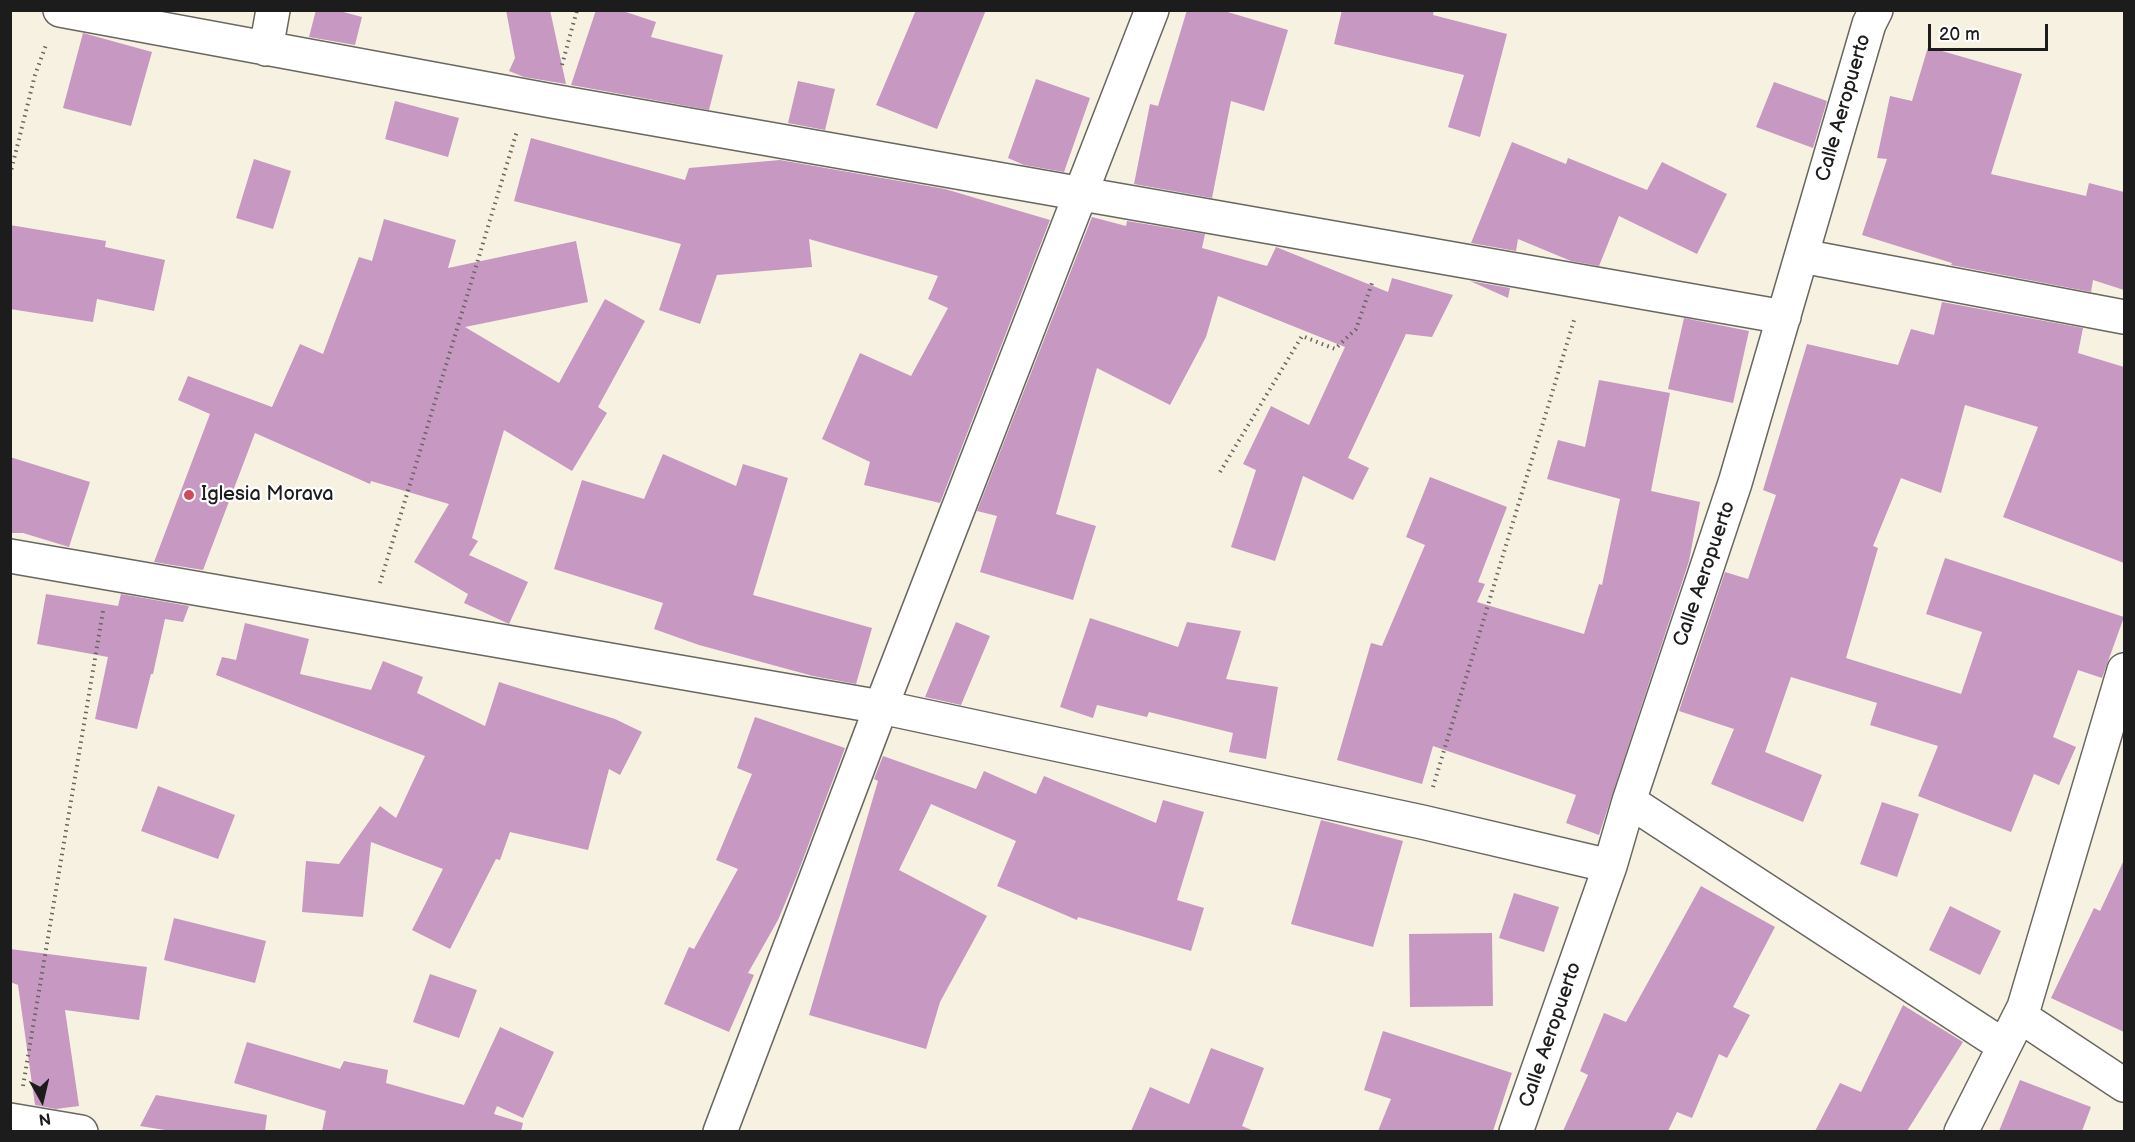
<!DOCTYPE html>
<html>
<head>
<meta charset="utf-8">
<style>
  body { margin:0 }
  #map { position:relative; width:2135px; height:1142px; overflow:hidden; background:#f7f1e1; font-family:"Balsamiq Sans",sans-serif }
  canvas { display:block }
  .frame { position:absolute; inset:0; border:12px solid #1c1c1c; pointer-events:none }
  .north { position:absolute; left:12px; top:1070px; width:60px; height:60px; -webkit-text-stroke:4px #fff; paint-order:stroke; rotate:172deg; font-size:16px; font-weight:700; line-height:24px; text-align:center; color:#1c1c1c }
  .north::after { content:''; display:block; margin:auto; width:21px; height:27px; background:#1c1c1c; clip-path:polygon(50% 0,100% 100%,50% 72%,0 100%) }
  .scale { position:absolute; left:1928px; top:24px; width:120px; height:27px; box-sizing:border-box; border:3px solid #1c1c1c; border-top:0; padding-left:8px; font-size:18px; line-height:21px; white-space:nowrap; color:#1c1c1c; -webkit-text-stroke:4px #fff; paint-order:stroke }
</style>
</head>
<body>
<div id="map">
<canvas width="2135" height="1142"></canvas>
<div class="frame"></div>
<div class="north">N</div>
<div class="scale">20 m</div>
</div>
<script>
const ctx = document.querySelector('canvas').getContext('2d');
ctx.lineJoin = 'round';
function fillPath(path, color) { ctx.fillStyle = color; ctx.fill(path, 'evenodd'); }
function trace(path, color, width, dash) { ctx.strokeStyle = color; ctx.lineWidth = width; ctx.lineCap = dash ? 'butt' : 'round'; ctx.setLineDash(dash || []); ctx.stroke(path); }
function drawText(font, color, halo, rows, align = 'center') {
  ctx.font = font + ' "Balsamiq Sans",sans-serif'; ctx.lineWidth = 4.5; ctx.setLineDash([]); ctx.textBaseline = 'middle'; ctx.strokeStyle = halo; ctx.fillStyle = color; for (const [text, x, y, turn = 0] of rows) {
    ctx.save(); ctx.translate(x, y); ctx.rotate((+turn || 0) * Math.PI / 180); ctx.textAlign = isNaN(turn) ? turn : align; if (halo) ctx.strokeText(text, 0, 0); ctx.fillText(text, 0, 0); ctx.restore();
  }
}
fillPath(new Path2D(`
  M 316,10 L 336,10 L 362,17 L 355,45 L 309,37 Z
  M 506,10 L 550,10 L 566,84 L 524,77 L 509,71 L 515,58 Z
  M 596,10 L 620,10 L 656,22 L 651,37 L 723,55 L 709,110 L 571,85 Z
  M 916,10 L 986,10 L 937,129 L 876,105 Z
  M 1187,10 L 1221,10 L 1288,30 L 1264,111 L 1231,101 L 1212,198 L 1134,184 L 1150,104 L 1158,106 Z
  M 1342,10 L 1434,10 L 1433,15 L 1507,34 L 1480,137 L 1448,127 L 1464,75 L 1334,44 Z
  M 83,33 L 152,52 L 131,126 L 63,108 Z
  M 1928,47 L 2022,74 L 1991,174 L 2086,196 L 2089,183 L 2124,192 L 2124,290 L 2093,280 L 2091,292 L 1951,265 L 1952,263 L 1862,235 L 1887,159 L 1877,158 L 1890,96 L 1912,101 Z
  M 1036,79 L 1090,98 L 1064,172 L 1024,165 L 1008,158 Z
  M 798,81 L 835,89 L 825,130 L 788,123 Z
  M 1774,82 L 1827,101 L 1813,148 L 1756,127 Z
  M 395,101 L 459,118 L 448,157 L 385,139 Z
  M 531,138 L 685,180 L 689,168 L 780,160 L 945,189 L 1050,220 L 940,503 L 864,485 L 870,462 L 822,439 L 860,353 L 911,376 L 948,308 L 928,299 L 938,276 L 809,239 L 812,267 L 717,275 L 700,324 L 659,310 L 681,244 L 514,201 Z
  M 1512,142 L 1566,164 L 1568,158 L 1647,190 L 1662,162 L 1727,194 L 1697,254 L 1619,216 L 1599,266 L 1571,261 L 1518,239 L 1516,251 L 1471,243 Z
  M 254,159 L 291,171 L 273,229 L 236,218 Z
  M 1092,217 L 1126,226 L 1127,221 L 1205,234 L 1202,248 L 1267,266 L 1276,247 L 1388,292 L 1392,278 L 1453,295 L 1432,337 L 1406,334 L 1348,458 L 1369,468 L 1353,500 L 1303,476 L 1275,561 L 1231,547 L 1256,470 L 1243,464 L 1271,406 L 1309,425 L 1345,347 L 1218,296 L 1206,337 L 1170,405 L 1097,368 L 1056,514 L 1096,526 L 1073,600 L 980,572 L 997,516 L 977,511 Z
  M 384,219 L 456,240 L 448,268 L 576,241 L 588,302 L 465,327 L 559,383 L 605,299 L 645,321 L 598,407 L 607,413 L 572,471 L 504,430 L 472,538 L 478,541 L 469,555 L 528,582 L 509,624 L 464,603 L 468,594 L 414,562 L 449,504 L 371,481 L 370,484 L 255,433 L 203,570 L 154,562 L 210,414 L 178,400 L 188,376 L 272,407 L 300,344 L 323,354 L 359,257 L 372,261 Z
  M 10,225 L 106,241 L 105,247 L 165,260 L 154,311 L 97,299 L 93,322 L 10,309 Z
  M 1470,281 L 1510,288 L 1508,298 Z
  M 1942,302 L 2083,328 L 2078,353 L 2124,367 L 2124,563 L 2003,517 L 2038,427 L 1965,405 L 1941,493 L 1901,478 L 1873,546 L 1878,548 L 1846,658 L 1961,694 L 1982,632 L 1926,614 L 1945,558 L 2124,617 L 2102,678 L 2078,670 L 2053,737 L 2076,747 L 2059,785 L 2034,774 L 2011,832 L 1918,796 L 1938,746 L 1870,725 L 1877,703 L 1791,677 L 1765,752 L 1822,775 L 1803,822 L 1711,784 L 1734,729 L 1679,711 L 1725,572 L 1748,579 L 1776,495 L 1763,490 L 1807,344 L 1898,365 L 1911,329 L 1934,335 Z
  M 1684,318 L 1749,331 L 1733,403 L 1668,389 Z
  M 1599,380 L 1670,393 L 1651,491 L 1700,502 L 1689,561 L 1599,835 L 1566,823 L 1576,795 L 1433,746 L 1422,784 L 1337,760 L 1371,643 L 1382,646 L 1425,545 L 1406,537 L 1430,477 L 1507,507 L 1478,582 L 1485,584 L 1477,602 L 1584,634 L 1599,584 L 1602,585 L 1620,499 L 1547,479 L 1558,440 L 1585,447 Z
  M 663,454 L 736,486 L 743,464 L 788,478 L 753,595 L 872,628 L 856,684 L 813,676 L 699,645 L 654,629 L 663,603 L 554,569 L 582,480 L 644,499 Z
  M 10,457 L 90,482 L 69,547 L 23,533 L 10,533 Z
  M 46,594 L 118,606 L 121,594 L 189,606 L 183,622 L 165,619 L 153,674 L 151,674 L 137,729 L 95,719 L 108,657 L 37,644 Z
  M 1090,618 L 1178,647 L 1187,622 L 1241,631 L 1226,679 L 1278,687 L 1266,759 L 1229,752 L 1233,733 L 1149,712 L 1147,717 L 1097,705 L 1093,718 L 1060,707 Z
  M 956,622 L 990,636 L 961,705 L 925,697 Z
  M 245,623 L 309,639 L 300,674 L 371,690 L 383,661 L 423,677 L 417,693 L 485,726 L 499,682 L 615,719 L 642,732 L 620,775 L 609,769 L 588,850 L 510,832 L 500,860 L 496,859 L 450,949 L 412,930 L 443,869 L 371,842 L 363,917 L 302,912 L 306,861 L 339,864 L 380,806 L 396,818 L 425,756 L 216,675 L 222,657 L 236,660 Z
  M 755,717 L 845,748 L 797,875 L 778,920 L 748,973 L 754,975 L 729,1032 L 664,1004 L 689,947 L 694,949 L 738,869 L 716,860 L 752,774 L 737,768 Z
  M 883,756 L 976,789 L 984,771 L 1036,794 L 1044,776 L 1156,823 L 1163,800 L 1204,812 L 1177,900 L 1204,908 L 1191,951 L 1078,917 L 1077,920 L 997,886 L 1016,841 L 931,804 L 899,870 L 987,916 L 940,1002 L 926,1049 L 809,1015 L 878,781 L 874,779 Z
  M 158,786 L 235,815 L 218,859 L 141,831 Z
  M 1882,802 L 1919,814 L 1897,877 L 1860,864 Z
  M 1321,820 L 1403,841 L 1373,947 L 1291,924 Z
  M 2124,860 L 2124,1032 L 2051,998 L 2094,908 L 2100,911 Z
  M 1701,886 L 1775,927 L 1733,1007 L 1750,1015 L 1727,1058 L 1719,1054 L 1692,1118 L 1677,1112 L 1668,1131 L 1563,1131 L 1588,1075 L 1580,1071 L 1604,1013 L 1626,1022 Z
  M 1514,893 L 1559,907 L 1544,952 L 1499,938 Z
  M 1950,906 L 2001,931 L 1980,975 L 1929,950 Z
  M 174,918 L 266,941 L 255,983 L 164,960 Z
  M 1492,933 L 1493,1006 L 1410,1007 L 1409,934 Z
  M 10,949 L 147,967 L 139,1020 L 65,1010 L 79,1106 L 56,1109 L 35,1105 L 18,985 L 10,982 Z
  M 430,974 L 477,990 L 459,1038 L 413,1022 Z
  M 1903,1005 L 1963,1042 L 1907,1131 L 1815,1131 L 1840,1083 L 1861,1092 Z
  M 500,1027 L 554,1052 L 523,1118 L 497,1106 L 494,1114 L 523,1123 L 521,1131 L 322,1131 L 326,1111 L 234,1083 L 247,1042 L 340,1069 L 344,1061 L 388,1070 L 386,1083 L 464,1105 Z
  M 1383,1031 L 1512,1073 L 1493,1131 L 1378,1131 L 1391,1099 L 1364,1090 Z
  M 1211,1048 L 1264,1068 L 1242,1126 L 1254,1131 L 1131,1131 L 1150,1087 L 1189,1104 Z
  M 2020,1080 L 2091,1107 L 2082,1131 L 1999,1131 Z
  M 156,1095 L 267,1115 L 265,1131 L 171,1131 L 140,1126 Z`), '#c698c2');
const minor = new Path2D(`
  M 60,10 L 552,101 L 1784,317
  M 266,49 L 273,10
  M 1802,256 L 2124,317
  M 10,556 L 881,707 L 1422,822 L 1610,866
  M 1629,801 L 2004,1046
  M 2020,1016 L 2124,1085
  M 10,1120 L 81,1132
  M 720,1132 L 881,707 L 1152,10
  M 1516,1132 L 1610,866 L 1629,801 L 1735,483 L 1869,24 L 1876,10
  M 1961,1132 L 2024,1007 L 2124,670`);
trace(minor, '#696761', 36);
trace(new Path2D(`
  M 562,65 L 577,10
  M 10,175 L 35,75 L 46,45
  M 1220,472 L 1302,336 L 1335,349 L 1356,329 L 1372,283
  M 380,583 L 517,131
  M 1433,787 L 1575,317
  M 23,1086 L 103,611`), '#696761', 4, [1.5, 4.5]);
trace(minor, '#fff', 33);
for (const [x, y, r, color] of [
  [189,495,6,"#d1495b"]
]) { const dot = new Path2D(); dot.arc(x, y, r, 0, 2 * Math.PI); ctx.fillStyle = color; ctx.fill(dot); trace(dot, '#fff', 2); }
drawText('20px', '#1c1c1c', '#fff', [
  ["Calle Aeropuerto",1844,108,-74],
  ["Calle Aeropuerto",1705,574,-71],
  ["Calle Aeropuerto",1551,1035,-71]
]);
drawText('20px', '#1c1c1c', '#fff', [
  ["Iglesia Morava",201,495]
], 'left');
</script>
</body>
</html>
